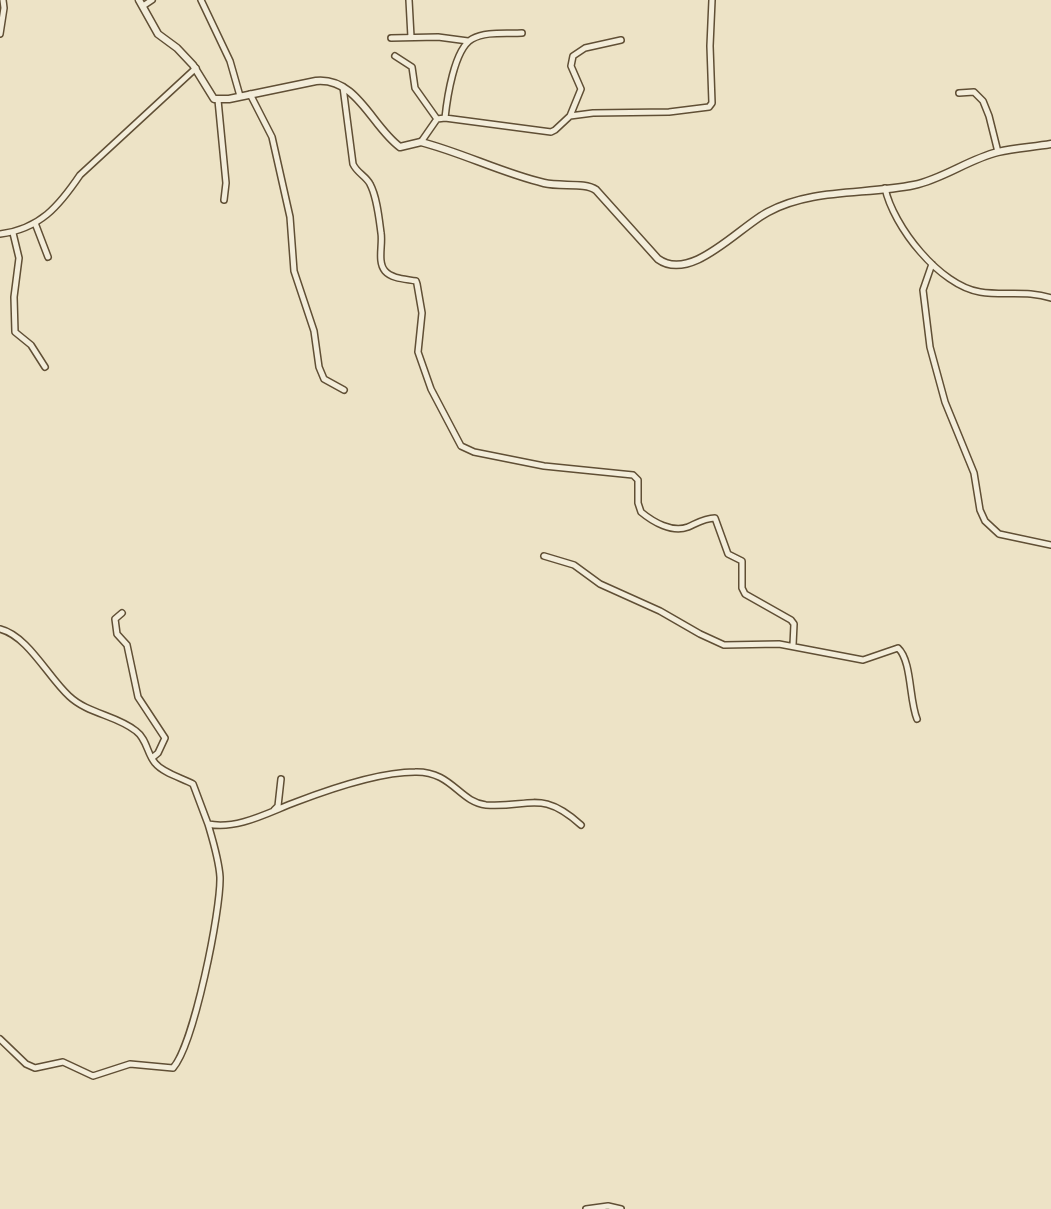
<!DOCTYPE html>
<html>
<head>
<meta charset="utf-8">
<style>
  body { margin:0 }
  canvas { display:block; background:#ede3c6 }
</style>
</head>
<body>
<canvas width="1051" height="1209"></canvas>
<script>
const ctx = document.querySelector('canvas').getContext('2d');
ctx.lineJoin = 'round';
function trace(path, color, width, dash) { ctx.strokeStyle = color; ctx.lineWidth = width; ctx.lineCap = dash ? 'butt' : 'round'; ctx.setLineDash(dash || []); ctx.stroke(path); }
const minor = new Path2D(`
  M 201,0 L 230,61 L 240,96
  M 409,0 L 411,37
  M 143,6 L 152,0
  M 0,34 L 4,8 L 3,0
  M 391,38 L 438,37 L 468,41
  M 395,56 L 412,67 L 415,88 L 437,119
  M 343,87 L 353,164 C 357,173 366,176 370,184 C 377,197 379,218 381,233 C 383,244 377,262 385,271 C 392,279 406,279 416,281 L 417,284 L 422,313 L 418,352 L 431,389 L 461,446 L 474,452 L 544,466 L 633,475 L 638,480 L 638,503 L 641,512 C 653,522 672,533 688,527 C 697,523 705,518 715,518 L 728,554 L 742,561 L 742,588 L 745,594 L 791,620 L 794,624 L 793,645
  M 959,93 L 974,92 L 983,101 L 989,116 L 998,152
  M 250,94 L 272,137 L 290,217 L 294,271 L 314,331 L 319,367 L 324,379 L 344,390
  M 218,100 L 226,183 L 224,200
  M 570,116 L 581,89 L 571,66 L 573,56 L 585,48 L 621,40
  M 445,118 C 447,99 454,49 472,39 C 486,31 506,34 522,33
  M 421,142 L 437,119 L 445,118 L 551,132 L 555,130 L 570,116 L 593,113 L 669,112 L 709,107 L 712,103 L 710,46 L 712,0
  M 885,188 C 893,226 940,286 980,292 C 1004,296 1028,290 1051,298
  M 35,223 L 48,257
  M 13,233 L 19,258 L 14,297 L 15,332 L 31,345 L 45,367
  M 0,234 C 40,229 59,206 80,175 L 196,68
  M 932,264 L 923,290 L 930,347 L 945,402 L 974,473 L 980,510 L 985,521 L 999,534 L 1051,545
  M 544,556 L 574,565 L 600,584 L 660,611 L 700,634 L 724,645 L 779,644 L 863,660 L 898,648 C 912,661 909,700 917,719
  M 122,613 L 115,619 L 117,634 L 127,645 L 138,697 L 165,738 L 158,753 L 152,758
  M 0,629 C 28,636 48,677 69,696 C 88,714 116,715 136,731 C 147,739 147,754 155,763 C 163,773 182,778 193,784 L 208,824 C 238,830 269,812 296,802 C 330,789 378,772 415,772 C 452,771 459,802 486,805 C 530,808 541,789 581,825
  M 274,810 L 278,806 L 281,779
  M 0,1039 L 26,1064 L 35,1068 L 63,1062 L 93,1076 L 130,1064 L 173,1068 C 194,1044 221,910 220,877 C 219,860 213,841 208,824
  M 586,1209 L 608,1206 L 621,1209`);
const tertiary = new Path2D(`
  M 139,0 L 158,34 L 177,48 L 193,65 L 214,99 L 229,99 L 316,81 C 357,77 372,127 400,147 L 421,142 C 463,153 502,173 544,183 C 561,187 585,182 596,190 L 658,259 C 691,283 739,227 768,212 C 812,188 866,195 914,185 C 943,179 969,159 998,152 C 1015,148 1034,147 1051,144`);
trace(minor, '#604f35', 8);
trace(tertiary, '#604f35', 9);
trace(minor, '#f3edda', 5);
trace(tertiary, '#f3edda', 6);
</script>
</body>
</html>
